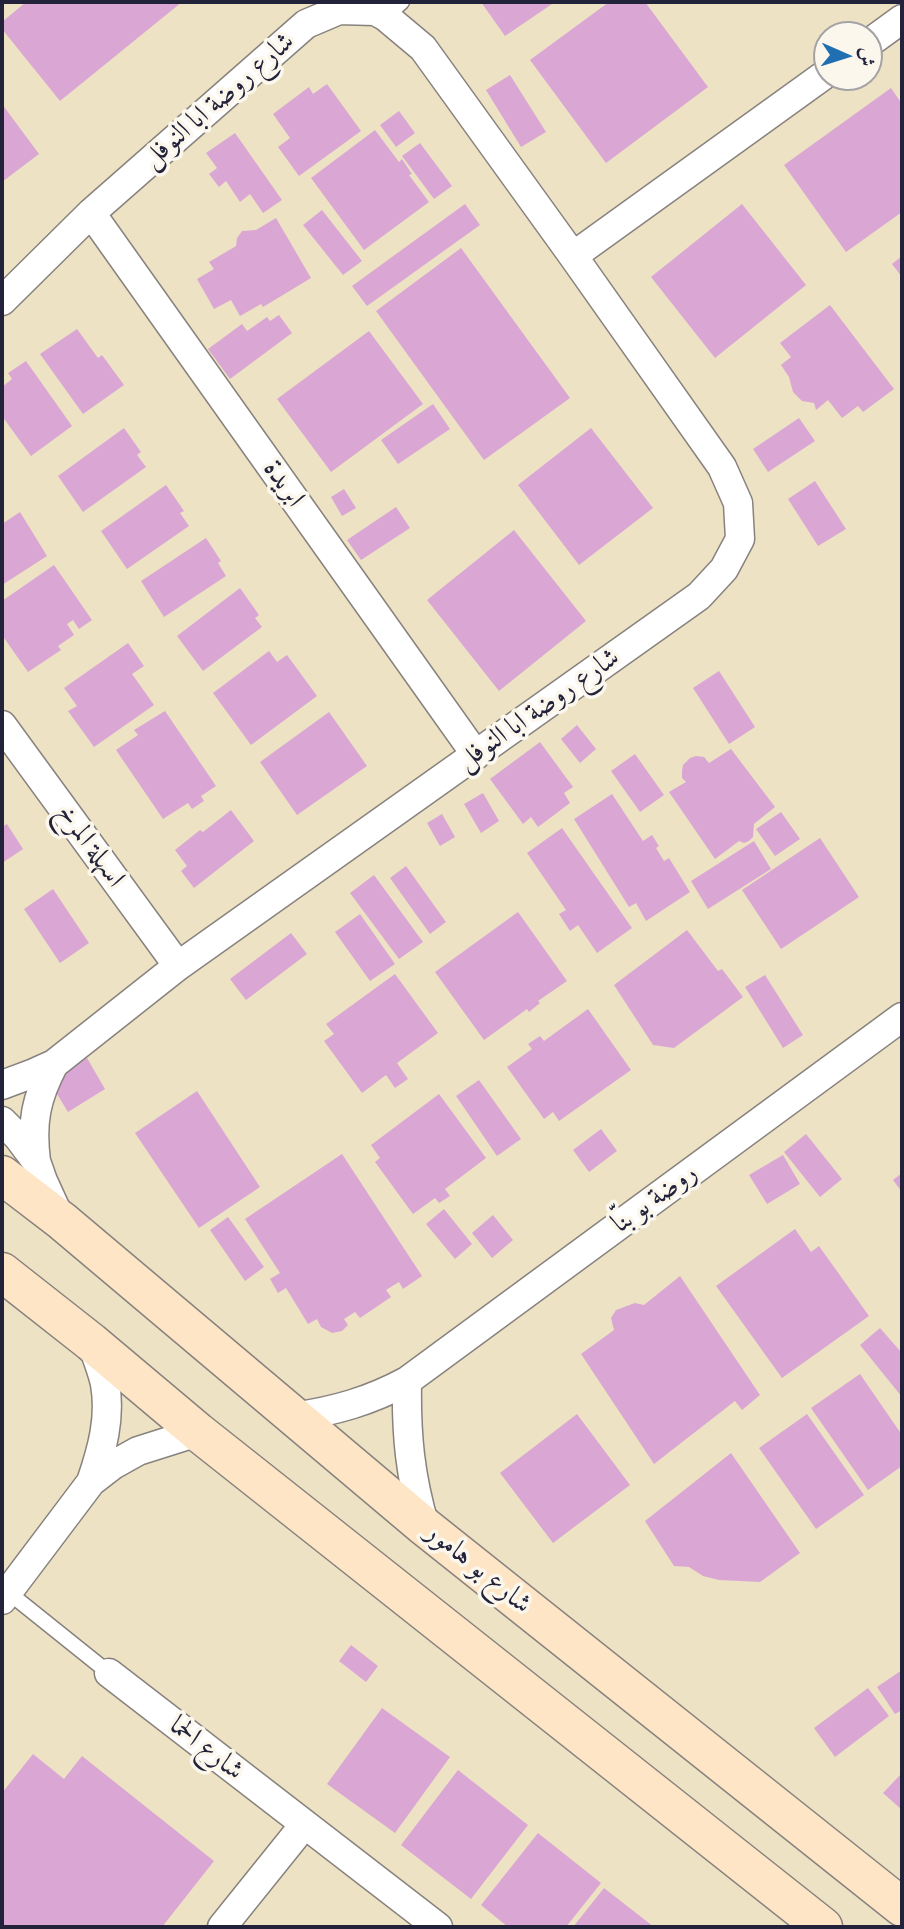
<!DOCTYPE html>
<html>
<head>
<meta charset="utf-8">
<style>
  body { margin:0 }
  #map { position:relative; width:904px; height:1929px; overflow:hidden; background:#ede2c3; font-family:"IM FELL Great Primer",Amiri,serif }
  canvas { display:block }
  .frame { position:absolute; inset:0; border:4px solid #22223b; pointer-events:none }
  .north { position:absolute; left:813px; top:21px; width:70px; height:70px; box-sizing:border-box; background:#fbf7ec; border:2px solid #a4a2a5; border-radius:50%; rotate:93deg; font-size:19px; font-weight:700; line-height:28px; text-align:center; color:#22223b }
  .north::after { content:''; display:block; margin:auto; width:24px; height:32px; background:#1f6fb2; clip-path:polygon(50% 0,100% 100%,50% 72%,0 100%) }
</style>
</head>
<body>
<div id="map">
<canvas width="904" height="1929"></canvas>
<div class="frame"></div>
<div class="north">ش</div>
</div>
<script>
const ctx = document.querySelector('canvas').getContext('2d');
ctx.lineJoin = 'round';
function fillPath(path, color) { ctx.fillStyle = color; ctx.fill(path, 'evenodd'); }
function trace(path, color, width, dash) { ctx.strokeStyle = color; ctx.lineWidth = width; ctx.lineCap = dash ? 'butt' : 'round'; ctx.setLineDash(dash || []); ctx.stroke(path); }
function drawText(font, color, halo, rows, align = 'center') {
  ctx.font = font + ' "IM FELL Great Primer",Amiri,serif'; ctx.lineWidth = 7; ctx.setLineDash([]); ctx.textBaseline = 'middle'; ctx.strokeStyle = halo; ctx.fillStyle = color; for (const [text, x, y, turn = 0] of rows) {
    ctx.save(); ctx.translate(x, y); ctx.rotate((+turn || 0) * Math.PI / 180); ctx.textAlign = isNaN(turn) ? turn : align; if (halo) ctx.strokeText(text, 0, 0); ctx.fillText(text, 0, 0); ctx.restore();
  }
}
fillPath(new Path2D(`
  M 26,2 L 182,2 L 60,101 L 2,29 L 2,22 Z
  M 481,2 L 555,2 L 505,36 Z
  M 609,2 L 645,2 L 708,87 L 606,163 L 530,60 Z
  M 510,75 L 546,132 L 521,147 L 486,90 Z
  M 327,84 L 361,131 L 299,176 L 278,147 L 290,138 L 273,114 L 309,87 L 313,94 Z
  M 891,88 L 902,104 L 902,212 L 846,252 L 784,165 Z
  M 2,104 L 39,154 L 2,182 Z
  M 399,111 L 415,133 L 396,147 L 380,125 Z
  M 375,130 L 399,162 L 402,159 L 412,174 L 409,175 L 429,202 L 364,250 L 311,178 Z
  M 235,133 L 282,200 L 263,213 L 250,194 L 240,202 L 226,181 L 219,187 L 209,174 L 217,168 L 206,153 Z
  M 420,143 L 452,186 L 434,199 L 402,156 Z
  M 465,204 L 480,225 L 367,306 L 352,286 Z
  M 742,204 L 806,285 L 715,358 L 651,277 Z
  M 322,210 L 362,261 L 343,275 L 303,225 Z
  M 276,218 L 311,278 L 263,307 L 261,304 L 240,316 L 231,300 L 214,309 L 197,279 L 214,269 L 209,262 L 236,246 L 237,238 L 242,231 L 256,230 Z
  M 461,248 L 570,398 L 484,460 L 376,311 Z
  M 902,256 L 902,277 L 892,264 Z
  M 830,305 L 894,389 L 863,412 L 858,406 L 842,418 L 828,400 L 816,410 L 814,403 L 802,401 L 793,392 L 789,377 L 781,365 L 791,357 L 780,343 Z
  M 279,315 L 292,333 L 230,379 L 208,349 L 242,324 L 247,331 L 267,317 L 270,321 Z
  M 77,329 L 98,358 L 102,355 L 124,385 L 83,414 L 40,354 Z
  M 369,331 L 423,404 L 331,472 L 277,399 Z
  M 26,361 L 72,426 L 31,456 L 2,416 L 4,412 L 2,409 L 2,387 L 12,379 L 8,373 Z
  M 433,404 L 450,429 L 398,464 L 381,440 Z
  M 799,418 L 815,441 L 768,472 L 753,449 Z
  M 124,428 L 141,452 L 137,455 L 146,467 L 83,512 L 58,476 Z
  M 591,428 L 653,508 L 579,565 L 518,485 Z
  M 815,481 L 846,529 L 818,546 L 788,499 Z
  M 166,485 L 184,511 L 180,513 L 189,526 L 127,569 L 101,531 Z
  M 344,489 L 356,508 L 342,516 L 331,497 Z
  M 396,507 L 410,528 L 361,560 L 347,540 Z
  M 20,512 L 47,556 L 2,585 L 2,524 Z
  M 514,530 L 586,621 L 499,691 L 427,600 Z
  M 206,538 L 221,561 L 218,563 L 226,576 L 164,617 L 141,581 Z
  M 54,565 L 92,620 L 79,629 L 73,620 L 67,624 L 74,635 L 58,646 L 61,650 L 28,672 L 2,635 L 2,601 Z
  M 240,588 L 259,615 L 255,618 L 262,627 L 203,671 L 177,636 Z
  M 128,643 L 144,666 L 132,674 L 154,705 L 94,747 L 68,711 L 77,706 L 64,688 Z
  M 269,651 L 277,662 L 287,655 L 317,696 L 251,745 L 213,693 Z
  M 719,671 L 755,727 L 729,744 L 693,688 Z
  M 165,711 L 216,786 L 201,796 L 204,801 L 192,809 L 188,803 L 163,819 L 116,750 L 138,735 L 134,730 Z
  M 329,712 L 367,766 L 297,815 L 260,762 Z
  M 577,725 L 596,749 L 580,763 L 561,739 Z
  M 540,742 L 573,787 L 564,793 L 570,803 L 538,827 L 531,817 L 523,824 L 490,779 Z
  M 731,749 L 775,807 L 754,824 L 753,837 L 749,841 L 744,843 L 739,841 L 715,859 L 669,792 L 686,782 L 682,778 L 682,771 L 683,765 L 690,758 L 696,756 L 704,757 L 709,763 Z
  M 635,754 L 664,795 L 640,812 L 611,771 Z
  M 483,793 L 499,821 L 481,833 L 464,804 Z
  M 612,794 L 643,841 L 652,835 L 659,846 L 656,848 L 664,861 L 669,858 L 690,892 L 646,921 L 636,903 L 629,907 L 574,819 Z
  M 231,810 L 254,841 L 194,888 L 181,871 L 187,866 L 175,850 L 200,830 L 203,832 Z
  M 781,812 L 800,839 L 775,856 L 756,829 Z
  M 442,814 L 455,837 L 440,846 L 427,823 Z
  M 7,824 L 23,849 L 2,863 L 2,827 Z
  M 562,828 L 632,928 L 597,953 L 578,925 L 570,931 L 559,914 L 566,910 L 527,853 Z
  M 820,838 L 859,897 L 781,949 L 742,890 Z
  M 754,841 L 771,869 L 708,909 L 691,881 Z
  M 406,866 L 446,922 L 430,934 L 390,878 Z
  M 374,875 L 423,942 L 399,959 L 350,893 Z
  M 53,889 L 89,943 L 60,963 L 24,909 Z
  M 518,912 L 567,981 L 538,1001 L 540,1003 L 529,1012 L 527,1009 L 484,1040 L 435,972 Z
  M 360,914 L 395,964 L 370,981 L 335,932 Z
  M 687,930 L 718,971 L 722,969 L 743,997 L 674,1048 L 653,1045 L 614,985 Z
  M 291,933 L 307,954 L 246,1000 L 230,979 Z
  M 395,974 L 438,1033 L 397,1063 L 408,1079 L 395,1088 L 386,1075 L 362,1093 L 324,1041 L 334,1034 L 326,1024 Z
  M 765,975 L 803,1035 L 783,1048 L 745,987 Z
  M 588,1009 L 631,1070 L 559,1121 L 553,1112 L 544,1119 L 507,1067 L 532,1049 L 528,1044 L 540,1036 L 544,1041 Z
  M 87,1058 L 105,1089 L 68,1112 L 49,1081 Z
  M 479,1080 L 521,1139 L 497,1156 L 456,1096 Z
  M 197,1091 L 260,1187 L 199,1228 L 135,1133 Z
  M 439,1094 L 486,1158 L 445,1189 L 450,1196 L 439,1203 L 435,1198 L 413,1214 L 375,1162 L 380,1158 L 371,1145 Z
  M 601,1129 L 617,1151 L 589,1172 L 573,1150 Z
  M 806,1134 L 842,1179 L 820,1197 L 784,1152 Z
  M 342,1154 L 422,1276 L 403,1289 L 399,1282 L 386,1290 L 391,1297 L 360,1318 L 355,1312 L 344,1319 L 348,1325 L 342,1331 L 332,1333 L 321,1327 L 317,1319 L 308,1324 L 286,1288 L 278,1293 L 270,1279 L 280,1273 L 245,1219 Z
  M 783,1155 L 800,1184 L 767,1204 L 749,1175 Z
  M 902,1173 L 902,1192 L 893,1180 Z
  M 444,1209 L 472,1244 L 455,1259 L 426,1224 Z
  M 493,1215 L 513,1240 L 492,1258 L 472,1233 Z
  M 228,1217 L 264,1267 L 245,1281 L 210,1230 Z
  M 795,1229 L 811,1252 L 819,1246 L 869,1316 L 782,1378 L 716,1286 Z
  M 680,1276 L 760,1395 L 742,1410 L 735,1401 L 654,1464 L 581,1354 L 614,1330 L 611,1318 L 616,1310 L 635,1303 L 644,1305 Z
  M 880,1328 L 901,1352 L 902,1351 L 902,1397 L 860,1345 Z
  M 860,1374 L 902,1435 L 902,1466 L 868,1490 L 811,1408 Z
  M 577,1414 L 630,1485 L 553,1543 L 500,1473 Z
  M 807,1414 L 864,1495 L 816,1529 L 759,1448 Z
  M 731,1453 L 800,1553 L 760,1582 L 719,1580 L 703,1576 L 689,1567 L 674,1566 L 645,1521 Z
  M 351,1645 L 378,1666 L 366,1682 L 339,1661 Z
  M 902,1670 L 902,1710 L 895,1714 L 877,1687 Z
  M 868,1688 L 889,1716 L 835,1757 L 814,1728 Z
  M 382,1708 L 450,1757 L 395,1833 L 327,1784 Z
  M 33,1754 L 64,1779 L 82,1756 L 214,1861 L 162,1927 L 2,1927 L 2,1793 Z
  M 458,1770 L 528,1825 L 471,1899 L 401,1845 Z
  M 902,1773 L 902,1810 L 883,1793 Z
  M 538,1833 L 601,1883 L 566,1927 L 508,1927 L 481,1905 Z
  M 604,1888 L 654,1927 L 573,1927 Z`), '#daa7d5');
const lane = new Path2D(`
  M 386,17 L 402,2
  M 8,1592 L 109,1673`);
const street = new Path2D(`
  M 869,43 L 902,19
  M 91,213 L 476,755
  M 573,256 L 827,73
  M 2,301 L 91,213 L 306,24 L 339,10 L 375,11 L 386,17 L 423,48 L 573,256 L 722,467 L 738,503 L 740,539 L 724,569 L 699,596 L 178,966 L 54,1064 L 34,1073 L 2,1085
  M 2,725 L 178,966
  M 2,1121 L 18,1137 L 36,1161 L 43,1181 L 59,1216
  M 36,1161 C 31,1122 36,1098 54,1064
  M 91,1342 C 96,1355 102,1370 105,1384 C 111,1418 102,1450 91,1482
  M 407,1381 C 406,1435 410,1476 425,1527
  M 293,1417 C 335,1411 370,1401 407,1381 L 902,1017
  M 2,1600 L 91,1482 L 113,1465 L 138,1451 L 198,1432
  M 109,1673 L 438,1927
  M 222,1927 L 304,1825`);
const secondary = new Path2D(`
  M 2,1175 L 62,1221 L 425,1527 L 902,1907
  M 2,1272 L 91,1342 L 198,1432 L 823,1927`);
trace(lane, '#88827f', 17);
trace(street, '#88827f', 31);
trace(secondary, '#88827f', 41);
trace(lane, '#fff', 14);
trace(street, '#fff', 28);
trace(secondary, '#fde5c5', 38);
drawText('28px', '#22223b', '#fbf7ec', [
  ["شارع روضة ابا النوفل",219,101,-41],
  ["ابريدة",283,484,55],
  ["شارع روضة ابا النوفل",539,710,-35],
  ["اسهلة المرخ",90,846,54],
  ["روضة بو بنّا",655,1199,-36],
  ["شارع بو هامور",478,1569,39],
  ["شارع الحما",206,1749,38]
]);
</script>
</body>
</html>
